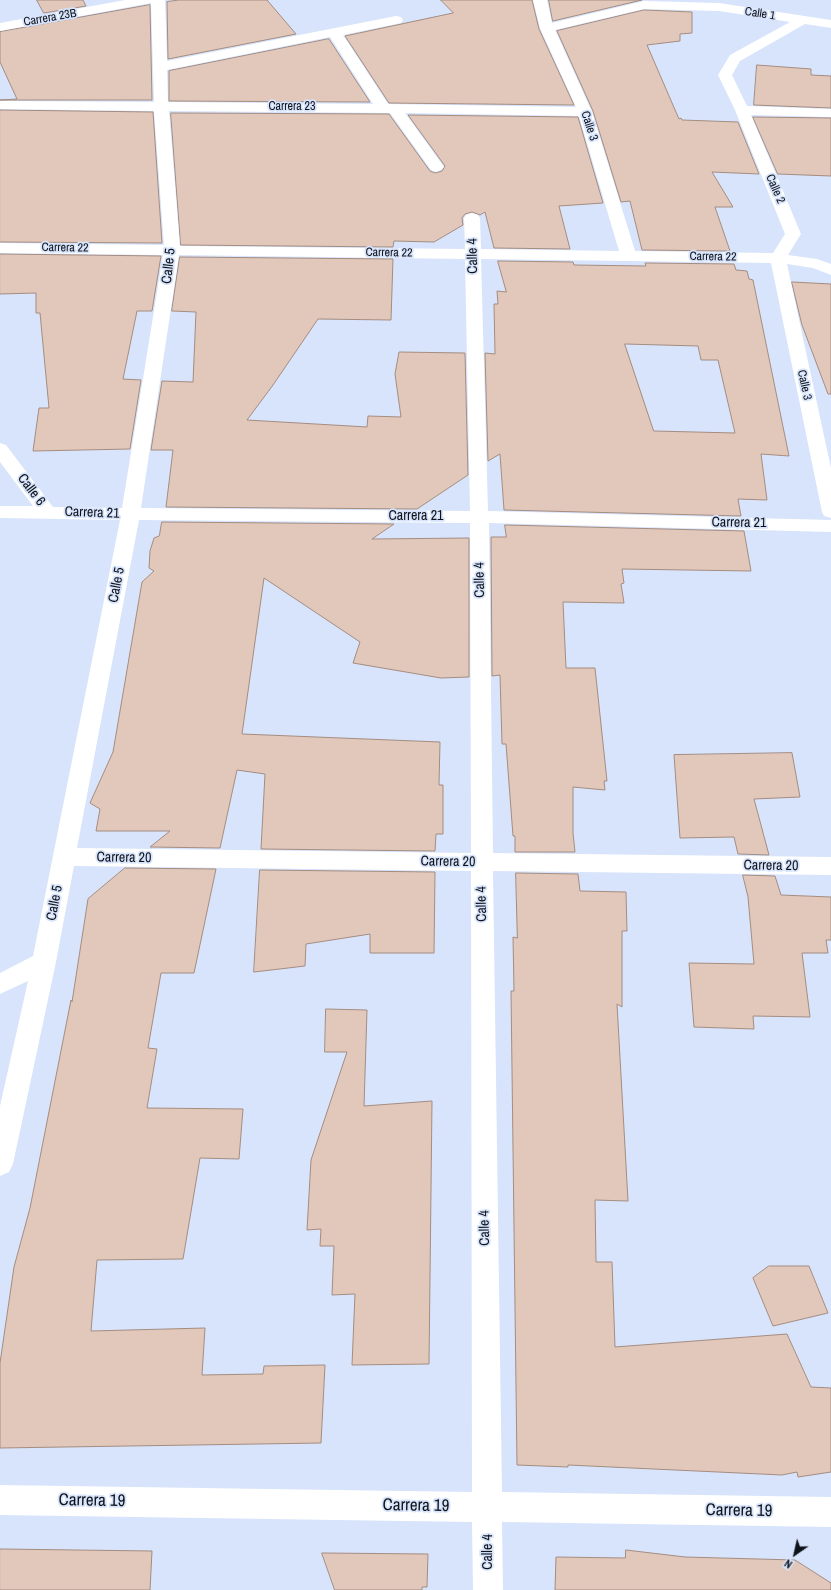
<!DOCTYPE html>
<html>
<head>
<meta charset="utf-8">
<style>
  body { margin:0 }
  #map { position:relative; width:831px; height:1590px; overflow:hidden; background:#d7e4fb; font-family:"Archivo Narrow",sans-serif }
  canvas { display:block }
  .north { position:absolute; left:775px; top:1534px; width:40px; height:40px; -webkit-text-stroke:3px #d7e4fb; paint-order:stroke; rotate:214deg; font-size:11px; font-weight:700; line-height:16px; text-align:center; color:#0e1219 }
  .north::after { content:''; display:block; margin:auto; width:14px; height:18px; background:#0e1219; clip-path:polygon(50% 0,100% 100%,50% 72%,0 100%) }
</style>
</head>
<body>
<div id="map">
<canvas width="831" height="1590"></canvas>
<div class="north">N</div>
</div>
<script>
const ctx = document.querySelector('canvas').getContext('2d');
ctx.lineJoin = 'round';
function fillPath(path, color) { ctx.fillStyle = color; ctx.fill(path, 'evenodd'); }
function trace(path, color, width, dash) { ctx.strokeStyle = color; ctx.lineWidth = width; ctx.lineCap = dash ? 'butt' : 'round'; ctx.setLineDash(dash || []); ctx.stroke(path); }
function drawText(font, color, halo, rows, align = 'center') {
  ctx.font = font + ' "Archivo Narrow",sans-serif'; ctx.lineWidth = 3.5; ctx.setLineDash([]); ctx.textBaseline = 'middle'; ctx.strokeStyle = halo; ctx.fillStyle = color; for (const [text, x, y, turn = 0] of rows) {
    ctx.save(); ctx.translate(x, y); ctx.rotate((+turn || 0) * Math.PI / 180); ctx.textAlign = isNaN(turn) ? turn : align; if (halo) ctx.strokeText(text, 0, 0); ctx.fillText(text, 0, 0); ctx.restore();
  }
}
const building = new Path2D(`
  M 37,0 L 83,0 L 86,6 L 44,13 Z
  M 179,0 L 267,0 L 296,34 L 168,59 L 167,2 Z
  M 441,0 L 532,0 L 539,29 L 574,105 L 389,103 L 345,36 L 453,13 Z
  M 549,0 L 642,0 L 553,21 Z
  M 150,5 L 152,100 L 0,100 L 17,99 L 0,62 L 0,32 Z
  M 644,10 L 692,12 L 692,33 L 680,34 L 680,41 L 647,45 L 679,119 L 681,118 L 682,120 L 738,122 L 759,174 L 712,172 L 733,207 L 715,207 L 730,251 L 642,250 L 630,201 L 621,202 L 593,111 L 557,31 Z
  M 329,39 L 370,102 L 169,101 L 169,71 Z
  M 757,65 L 811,69 L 811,75 L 831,76 L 831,108 L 754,105 Z
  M 0,110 L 153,112 L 162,243 L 0,242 Z
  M 171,113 L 389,114 L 430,171 L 435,173 L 442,171 L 445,166 L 408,115 L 578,117 L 603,203 L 559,206 L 570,249 L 494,248 L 485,212 L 480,215 L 472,212 L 465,214 L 462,218 L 463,225 L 434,242 L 394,241 L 393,247 L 181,245 Z
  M 753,117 L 831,118 L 831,176 L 778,174 Z
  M 0,254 L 161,256 L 152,311 L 137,311 L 123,379 L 141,380 L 130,449 L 33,451 L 39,408 L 49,408 L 40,313 L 36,313 L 36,293 L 0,294 Z
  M 180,257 L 393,259 L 391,320 L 318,319 L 273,385 L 247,420 L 367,427 L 368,416 L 401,417 L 395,374 L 399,352 L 465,353 L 468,475 L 417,509 L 166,507 L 173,450 L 151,450 L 162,381 L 193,382 L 196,312 L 172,311 Z
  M 498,261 L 573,262 L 574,265 L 646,266 L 645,263 L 734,264 L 736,270 L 747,271 L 749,279 L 753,280 L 789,456 L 761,454 L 767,500 L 738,499 L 741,516 L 504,510 L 500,454 L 488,461 L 485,353 L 495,354 L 494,304 L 498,304 L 497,291 L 506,292 ZM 625,344 L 698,346 L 701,360 L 718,360 L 735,433 L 654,431 Z
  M 792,282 L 831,284 L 831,394 L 828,394 L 802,325 Z
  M 162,522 L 394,524 L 372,539 L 469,538 L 469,677 L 441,678 L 353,663 L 360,642 L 264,578 L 242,734 L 440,742 L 439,785 L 443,785 L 443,834 L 436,834 L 435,851 L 261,849 L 265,774 L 237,770 L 220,848 L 150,847 L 170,831 L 96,831 L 100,809 L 90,803 L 113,752 L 142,582 L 154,571 L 149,568 L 150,551 L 154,538 L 159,536 Z
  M 505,525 L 744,531 L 751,571 L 622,569 L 624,583 L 621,584 L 624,603 L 563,602 L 566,668 L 595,668 L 607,781 L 604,781 L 605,790 L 573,787 L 573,833 L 575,852 L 515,852 L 515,836 L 513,836 L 506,744 L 502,744 L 500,675 L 492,676 L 491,537 L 506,537 Z
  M 792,753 L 800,797 L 754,799 L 769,855 L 738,854 L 734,837 L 680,838 L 674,755 Z
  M 125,868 L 216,869 L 194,973 L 161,973 L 148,1048 L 157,1049 L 147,1108 L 243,1109 L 239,1159 L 200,1158 L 183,1259 L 97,1260 L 91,1331 L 205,1328 L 202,1375 L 263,1374 L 264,1366 L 325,1365 L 321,1443 L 0,1448 L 0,1363 L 14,1267 L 30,1208 L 71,1000 L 72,1002 L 88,899 Z
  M 260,870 L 435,872 L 434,953 L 370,953 L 370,934 L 306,944 L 305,966 L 254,972 Z
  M 516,873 L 578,874 L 580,891 L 626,892 L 627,931 L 622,931 L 622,1007 L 617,1004 L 628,1201 L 595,1200 L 596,1262 L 612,1262 L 615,1347 L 787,1334 L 811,1387 L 831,1388 L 831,1472 L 798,1477 L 797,1472 L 782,1475 L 568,1465 L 568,1467 L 517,1465 L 511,991 L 514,991 L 513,937 L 517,938 Z
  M 743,875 L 775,876 L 781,895 L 831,897 L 831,940 L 826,940 L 828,953 L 802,953 L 810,1017 L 753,1016 L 754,1029 L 694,1027 L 689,963 L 754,964 L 748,897 Z
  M 326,1009 L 367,1010 L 364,1106 L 432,1101 L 429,1364 L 352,1365 L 355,1294 L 332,1295 L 334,1246 L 320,1246 L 321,1229 L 307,1230 L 311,1160 L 347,1052 L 325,1052 Z
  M 769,1266 L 809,1266 L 828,1313 L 773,1326 L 753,1278 Z
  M 0,1549 L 152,1551 L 150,1590 L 0,1590 Z
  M 626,1550 L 685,1557 L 795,1560 L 831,1583 L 831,1590 L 555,1590 L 556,1557 L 625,1558 Z
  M 322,1553 L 428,1554 L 427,1587 L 422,1587 L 422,1590 L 335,1590 Z`);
fillPath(building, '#e2c8bb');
trace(building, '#a48c80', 1);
fillPath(new Path2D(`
  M 125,0 L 165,0 L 167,61 L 396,16 L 401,17 L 403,20 L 401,23 L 343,35 L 388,104 L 576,107 L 540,28 L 533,0 L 547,0 L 552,23 L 644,1 L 719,3 L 831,20 L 831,28 L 805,24 L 740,61 L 732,75 L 747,106 L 831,109 L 831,117 L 751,115 L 801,234 L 788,255 L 817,259 L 831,264 L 831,275 L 813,268 L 787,264 L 831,468 L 831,518 L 824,516 L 822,512 L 771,263 L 481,259 L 488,511 L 831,520 L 831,532 L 489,523 L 493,853 L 831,857 L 831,875 L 493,871 L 502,1492 L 831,1497 L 831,1527 L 502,1522 L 503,1590 L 473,1590 L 472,1522 L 0,1515 L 0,1485 L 472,1492 L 471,871 L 74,866 L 56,962 L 13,1164 L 9,1172 L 0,1176 L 0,1106 L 28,981 L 0,994 L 0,973 L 33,956 L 120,520 L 0,518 L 0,506 L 33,506 L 0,462 L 0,443 L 6,445 L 53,507 L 122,508 L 163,255 L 0,253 L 0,243 L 164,245 L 154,111 L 0,109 L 0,101 L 154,102 L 151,3 L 0,31 L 0,23 ZM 644,9 L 719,11 L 790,22 L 730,55 L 718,75 L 735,110 L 785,234 L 773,253 L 635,251 L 592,112 L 555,30 ZM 330,37 L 373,104 L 168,102 L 167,70 ZM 169,111 L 390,113 L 431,170 L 436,172 L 441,170 L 444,167 L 405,113 L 579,116 L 619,251 L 481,249 L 480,218 L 478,215 L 472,213 L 466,215 L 464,218 L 465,249 L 180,246 ZM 179,255 L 465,259 L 470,511 L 141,508 ZM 139,520 L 470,523 L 471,853 L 77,848 Z`), '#fff');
drawText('12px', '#0e1219', '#d7e4fb', [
  ["Calle 1",760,14,9],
  ["Carrera 23B",50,18,-10],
  ["Carrera 23",292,107],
  ["Calle 3",589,126,72],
  ["Calle 2",775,189,67],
  ["Carrera 22",65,248,1],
  ["Carrera 22",389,253,1],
  ["Carrera 22",713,257,1],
  ["Calle 3",804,385,78]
]);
drawText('14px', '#0e1219', '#d7e4fb', [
  ["Calle 4",473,256,-91],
  ["Calle 5",169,266,-84],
  ["Calle 6",31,490,53],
  ["Carrera 21",92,513,2],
  ["Carrera 21",416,516],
  ["Carrera 21",739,523,1],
  ["Calle 4",480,580,-91],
  ["Calle 5",117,585,-79],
  ["Carrera 20",124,858,1],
  ["Carrera 20",448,862,1],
  ["Carrera 20",771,866,1],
  ["Calle 5",55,903,-79],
  ["Calle 4",482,904,-91],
  ["Calle 4",485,1228,-91],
  ["Calle 4",488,1552,-90]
]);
drawText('17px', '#0e1219', '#d7e4fb', [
  ["Carrera 19",92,1501,1],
  ["Carrera 19",416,1506,1],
  ["Carrera 19",739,1511,1]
]);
</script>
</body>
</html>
